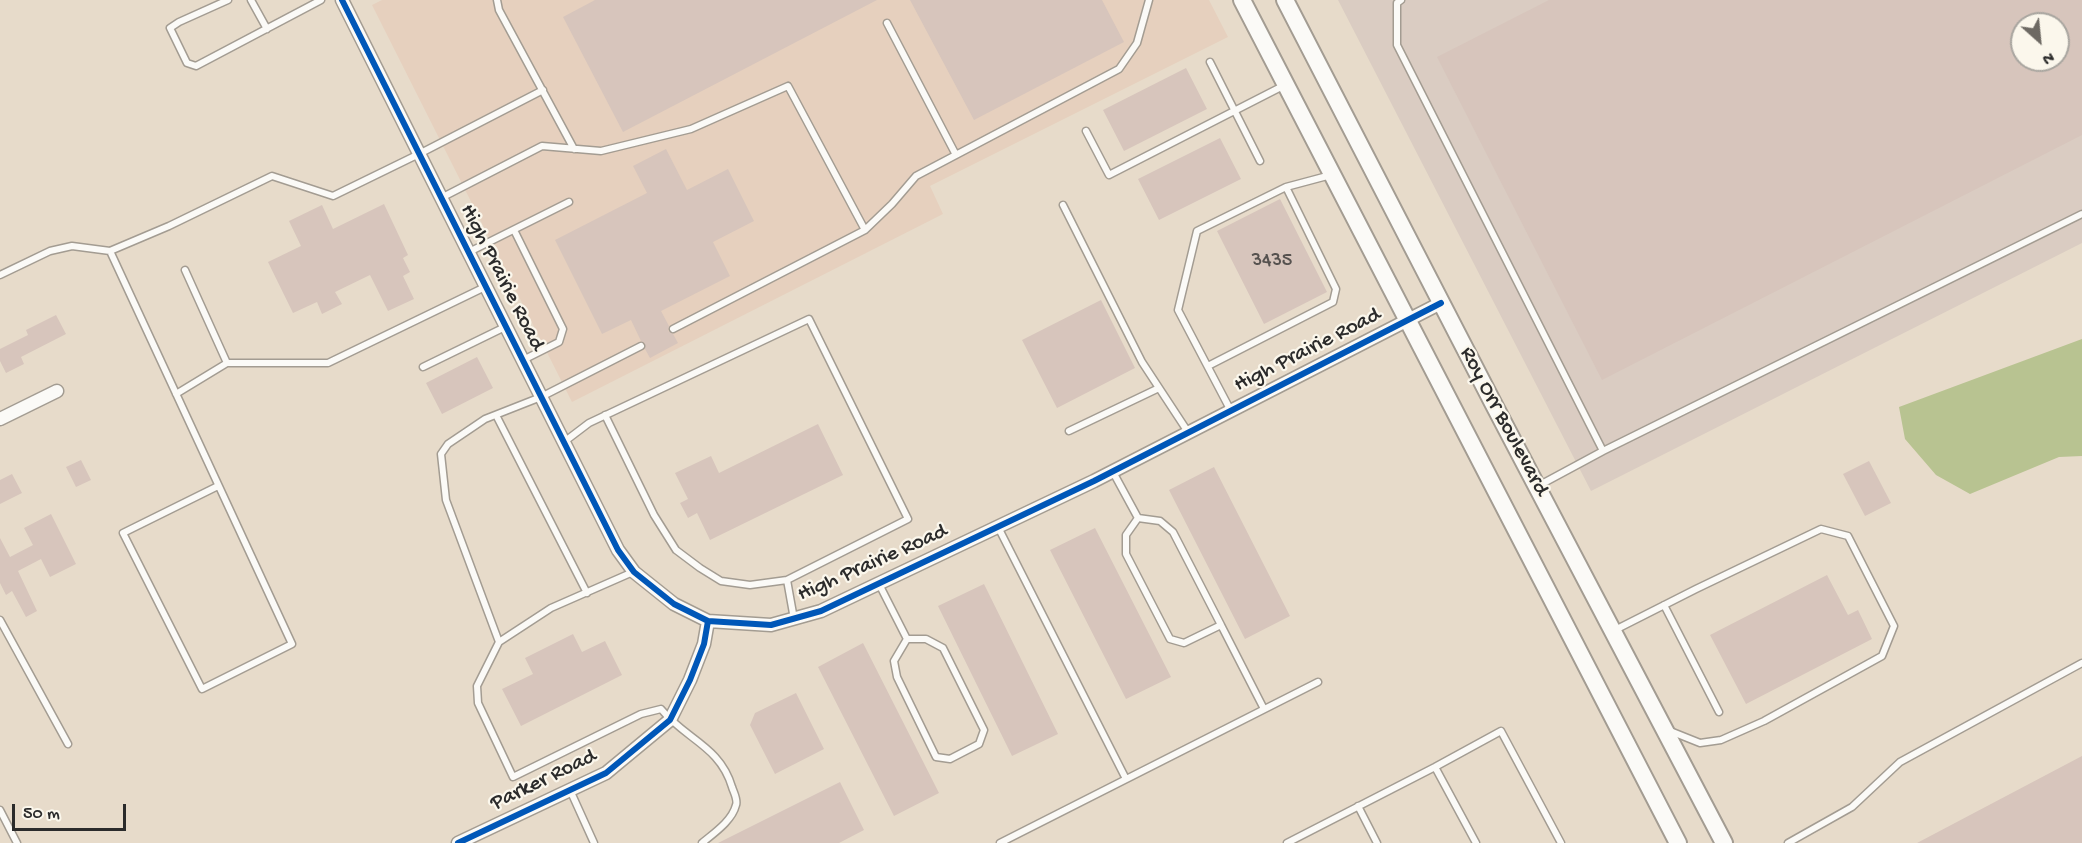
<!DOCTYPE html>
<html>
<head>
<meta charset="utf-8">
<style>
  body { margin:0 }
  #map { position:relative; width:2082px; height:843px; overflow:hidden; background:#e7dbca; font-family:"Gochi Hand",sans-serif }
  canvas { display:block }
  .north { position:absolute; left:2010px; top:12px; width:60px; height:60px; box-sizing:border-box; background:#fbf7ec; border:2px solid #a8a59f; border-radius:50%; rotate:153deg; font-size:16px; font-weight:700; line-height:24px; text-align:center; color:#2b2b2b }
  .north::after { content:''; display:block; margin:auto; width:21px; height:27px; background:#6d6963; clip-path:polygon(50% 0,100% 100%,50% 72%,0 100%) }
  .scale { position:absolute; left:12px; top:804px; width:114px; height:27px; box-sizing:border-box; border:3px solid #2b2b2b; border-top:0; padding-left:8px; font-size:18px; line-height:21px; white-space:nowrap; color:#2b2b2b; -webkit-text-stroke:4px #fbf7ec; paint-order:stroke }
</style>
</head>
<body>
<div id="map">
<canvas width="2082" height="843"></canvas>
<div class="north">N</div>
<div class="scale">50 m</div>
</div>
<script>
const ctx = document.querySelector('canvas').getContext('2d');
ctx.lineJoin = 'round';
function fillPath(path, color) { ctx.fillStyle = color; ctx.fill(path, 'evenodd'); }
function trace(path, color, width, dash) { ctx.strokeStyle = color; ctx.lineWidth = width; ctx.lineCap = dash ? 'butt' : 'round'; ctx.setLineDash(dash || []); ctx.stroke(path); }
function drawText(font, color, halo, rows, align = 'center') {
  ctx.font = font + ' "Gochi Hand",sans-serif'; ctx.lineWidth = 4.5; ctx.setLineDash([]); ctx.textBaseline = 'middle'; ctx.strokeStyle = halo; ctx.fillStyle = color; for (const [text, x, y, turn = 0] of rows) {
    ctx.save(); ctx.translate(x, y); ctx.rotate((+turn || 0) * Math.PI / 180); ctx.textAlign = isNaN(turn) ? turn : align; if (halo) ctx.strokeText(text, 0, 0); ctx.fillText(text, 0, 0); ctx.restore();
  }
}
fillPath(new Path2D(`
  M 382,0 L 1209,0 L 1228,37 L 930,186 L 943,214 L 572,402 L 372,5 Z`), '#e6d0be');
fillPath(new Path2D(`
  M 1338,0 L 2082,0 L 2082,243 L 1591,491 ZM 2022,24 L 2058,24 L 2058,60 L 2022,60 Z`), '#daccc2');
fillPath(new Path2D(`
  M 2082,339 L 2082,456 L 2059,457 L 1970,494 L 1936,475 L 1905,439 L 1899,407 Z`), '#b8c391');
fillPath(new Path2D(`
  M 595,0 L 877,0 L 623,132 L 563,17 Z
  M 910,0 L 1102,0 L 1124,42 L 974,120 Z
  M 1549,0 L 2082,0 L 2082,135 L 1602,380 L 1437,57 ZM 2022,24 L 2058,24 L 2058,60 L 2022,60 Z
  M 1186,68 L 1207,109 L 1124,151 L 1103,110 Z
  M 1220,138 L 1241,179 L 1159,220 L 1138,179 Z
  M 666,149 L 687,190 L 728,169 L 754,221 L 713,242 L 730,276 L 661,311 L 669,326 L 668,331 L 673,334 L 678,343 L 650,358 L 645,349 L 645,343 L 641,341 L 631,320 L 602,334 L 555,240 L 647,193 L 633,166 Z
  M 1280,199 L 1327,292 L 1264,324 L 1217,231 Z
  M 384,204 L 408,255 L 403,258 L 410,272 L 403,276 L 414,299 L 388,311 L 370,275 L 335,292 L 342,304 L 322,314 L 317,302 L 293,313 L 268,262 L 301,246 L 289,221 L 322,205 L 333,229 Z
  M 1101,300 L 1135,368 L 1057,408 L 1022,340 Z
  M 56,315 L 66,334 L 21,357 L 24,364 L 6,373 L 0,361 L 0,349 L 28,335 L 26,330 Z
  M 477,357 L 493,388 L 442,414 L 426,383 Z
  M 818,424 L 843,475 L 710,540 L 697,513 L 688,518 L 680,503 L 688,499 L 675,473 L 711,456 L 719,473 Z
  M 81,460 L 91,480 L 76,487 L 66,467 Z
  M 1869,461 L 1891,503 L 1865,516 L 1843,474 Z
  M 1214,467 L 1290,616 L 1245,639 L 1169,490 Z
  M 12,474 L 22,493 L 0,504 L 0,480 Z
  M 51,514 L 76,564 L 50,577 L 41,559 L 18,571 L 37,611 L 26,617 L 12,591 L 6,595 L 0,583 L 0,538 L 10,557 L 33,545 L 24,528 Z
  M 1095,528 L 1171,677 L 1126,699 L 1050,550 Z
  M 1827,575 L 1848,615 L 1858,610 L 1872,639 L 1746,704 L 1710,635 Z
  M 984,584 L 1058,734 L 1012,756 L 938,606 Z
  M 573,634 L 582,652 L 605,641 L 622,675 L 521,726 L 502,689 L 533,674 L 525,658 Z
  M 863,643 L 939,793 L 894,816 L 818,667 Z
  M 796,693 L 824,749 L 775,774 L 750,725 L 755,713 Z
  M 2082,756 L 2082,843 L 1917,843 Z
  M 840,782 L 864,830 L 839,843 L 718,843 Z`), '#d7c5bc');
const lane = new Path2D(`
  M 228,0 L 179,22 L 170,28 L 187,63 L 196,66 L 321,0
  M 251,0 L 267,29
  M 497,0 L 499,10 L 574,149
  M 1401,0 L 1397,3 L 1397,45 L 1603,451 L 1538,486
  M 887,23 L 956,155
  M 1210,62 L 1260,161
  M 1086,131 L 1109,175 L 1283,86
  M 441,198 L 542,146 L 601,151 L 691,129 L 788,86 L 865,230
  M 1063,205 L 1142,362 L 1188,432
  M 514,230 L 563,329 L 559,342 L 523,360
  M 110,251 L 292,644 L 202,689 L 123,533 L 218,486
  M 469,252 L 569,202
  M 185,270 L 227,363 L 328,363 L 485,287
  M 0,275 L 50,251 L 72,246 L 110,251 L 169,226 L 272,176 L 333,196 L 419,154 L 543,90
  M 673,329 L 865,230 L 892,204 L 916,176 L 1119,69 L 1137,43 L 1149,0
  M 1208,366 L 1333,302 L 1336,289 L 1286,187
  M 423,367 L 505,327
  M 176,394 L 227,363
  M 1231,411 L 1178,310 L 1197,231 L 1286,187 L 1331,175
  M 496,415 L 587,593
  M 1069,431 L 1159,388
  M 564,442 L 589,423 L 809,319 L 908,519 L 787,580 L 750,585 L 721,581 L 700,568 L 676,550 L 654,515 L 605,415
  M 1603,451 L 2082,214
  M 1113,472 L 1138,518 L 1126,535 L 1126,554 L 1170,639 L 1184,643 L 1221,625 L 1173,532 L 1160,521 L 1138,518
  M 998,527 L 1126,779
  M 633,572 L 551,608 L 499,642 L 477,686 L 478,703 L 513,777 L 641,714 L 661,709 C 685,739 720,746 732,787 C 734,793 738,800 736,805 C 732,821 714,833 702,843
  M 787,580 L 794,619
  M 879,584 L 907,639 L 894,661 L 897,677 L 936,757 L 950,759 L 979,744 L 984,730 L 943,648 L 926,639 L 907,639
  M 1664,605 L 1719,712
  M 0,620 L 68,744
  M 1221,625 L 1264,709
  M 1613,631 L 1696,589 L 1821,529 L 1848,536 L 1894,626 L 1882,656 L 1764,721 L 1721,740 L 1700,743 L 1670,731
  M 499,642 L 446,500 L 441,454 L 448,444 L 485,419 L 541,397 L 641,346
  M 1435,767 L 1476,843
  M 570,790 L 594,843
  M 1358,806 L 1377,843
  M 0,810 L 17,843
  M 1000,843 L 1318,682
  M 1287,843 L 1435,767 L 1501,731 L 1561,843
  M 1788,843 L 1852,807 L 1900,762 L 2082,663`);
const street = new Path2D(`
  M 342,0 L 618,550 L 634,572 L 674,604 L 708,621 L 771,625 L 821,611 L 1094,481 L 1441,303
  M 0,419 L 57,391
  M 458,843 L 606,773 L 670,720 L 690,680 L 704,644 L 708,621`);
const secondary = new Path2D(`
  M 1242,0 L 1678,843
  M 1285,0 L 1493,403 L 1724,843`);
trace(lane, '#a39c92', 9);
trace(street, '#a39c92', 15);
trace(secondary, '#a39c92', 20);
trace(lane, '#fbfaf7', 6);
trace(street, '#fbfaf7', 12);
trace(secondary, '#fbfaf7', 16);
trace(new Path2D(`
  M 342,0 L 618,550 L 634,572 L 674,604 L 708,621 L 771,625 L 821,611 L 1094,481 L 1441,303
  M 458,843 L 606,773 L 670,720 L 690,680 L 704,644 L 708,621`), '#0057b8', 6);
drawText('20px', '#56524f', null, [
  ["3435",1272,262]
]);
drawText('22px', '#2b2b2b', '#fbf7ec', [
  ["High Prairie Road",501,278,63],
  ["High Prairie Road",1308,351,-27],
  ["Roy Orr Boulevard",1503,422,62],
  ["High Prairie Road",873,564,-24],
  ["Parker Road",544,781,-26]
]);
</script>
</body>
</html>
